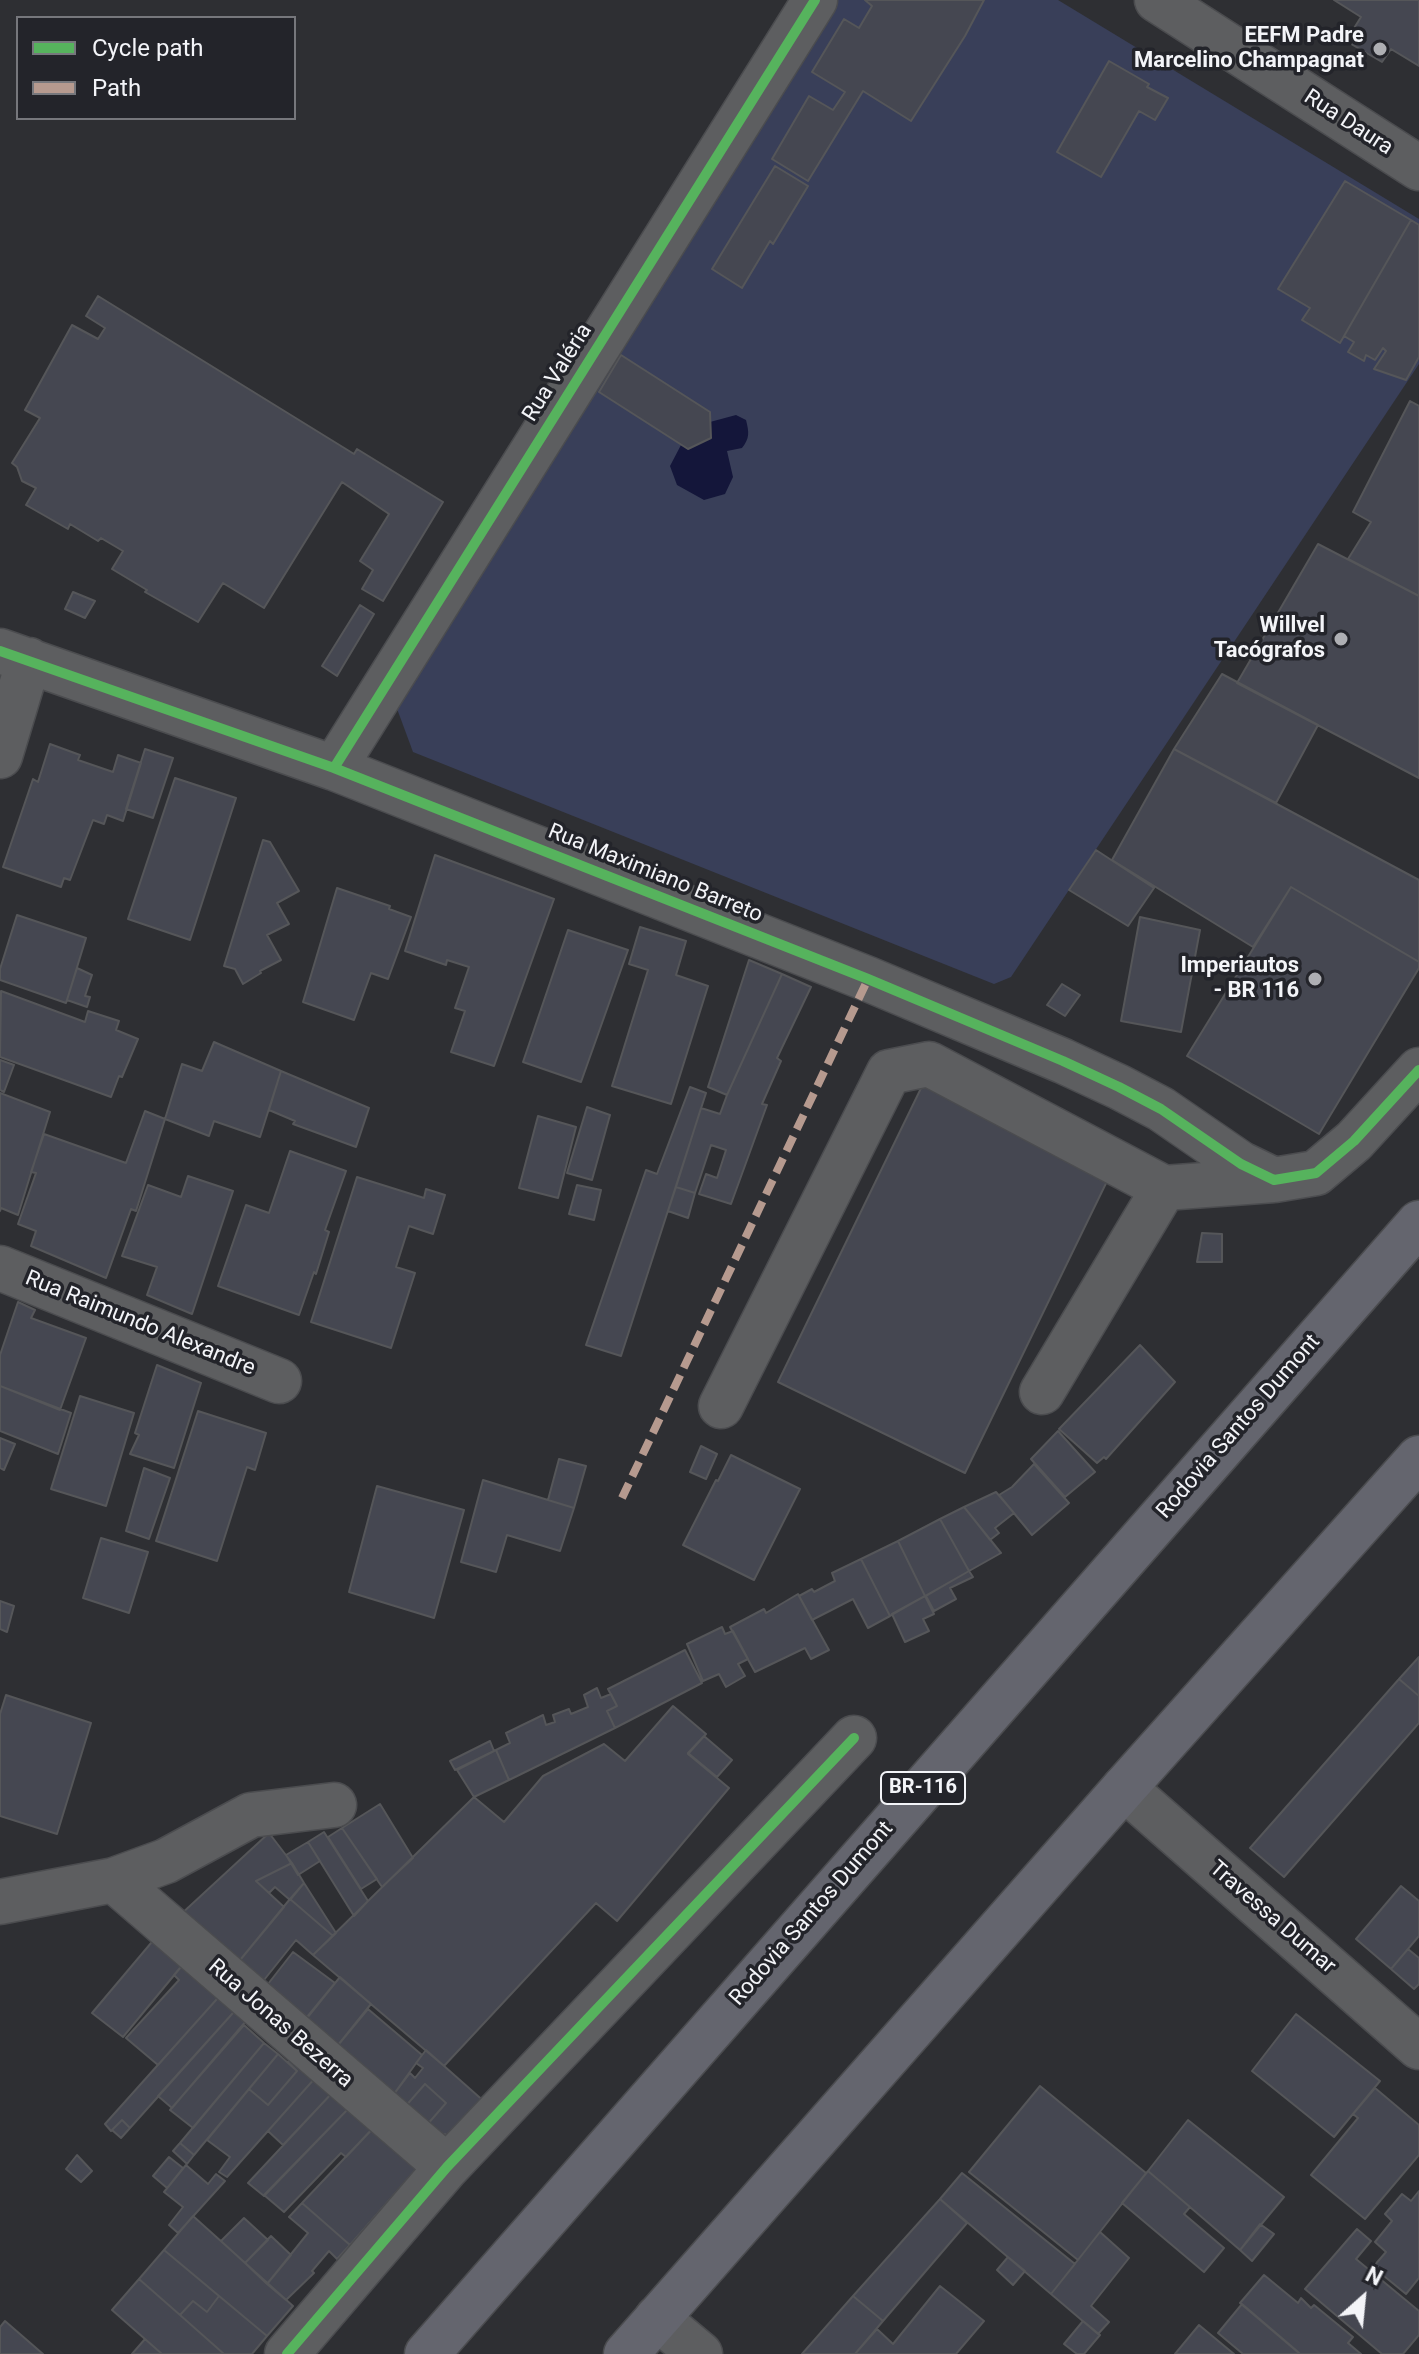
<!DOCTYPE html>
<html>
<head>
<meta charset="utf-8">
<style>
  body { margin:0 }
  #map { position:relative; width:1419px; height:2354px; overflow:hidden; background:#2e2f33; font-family:Roboto,sans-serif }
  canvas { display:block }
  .legend { position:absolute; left:16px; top:16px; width:280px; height:104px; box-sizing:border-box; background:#23242a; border:2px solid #76777c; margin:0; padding:10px 14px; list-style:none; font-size:24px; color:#f3f4f8 }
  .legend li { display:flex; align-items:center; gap:16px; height:40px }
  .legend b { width:40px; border:2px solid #76777c }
  .north { position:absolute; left:1323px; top:2258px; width:80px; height:80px; -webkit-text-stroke:6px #23242a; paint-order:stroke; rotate:27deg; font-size:22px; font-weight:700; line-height:32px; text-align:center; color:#f3f4f8 }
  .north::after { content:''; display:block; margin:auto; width:28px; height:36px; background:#f3f4f8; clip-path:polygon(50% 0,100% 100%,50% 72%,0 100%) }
</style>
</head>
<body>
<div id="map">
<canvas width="1419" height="2354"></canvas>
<ul class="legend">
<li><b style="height:10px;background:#56b35d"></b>Cycle path</li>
<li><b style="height:10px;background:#b69a8f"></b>Path</li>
</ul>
<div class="north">N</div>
</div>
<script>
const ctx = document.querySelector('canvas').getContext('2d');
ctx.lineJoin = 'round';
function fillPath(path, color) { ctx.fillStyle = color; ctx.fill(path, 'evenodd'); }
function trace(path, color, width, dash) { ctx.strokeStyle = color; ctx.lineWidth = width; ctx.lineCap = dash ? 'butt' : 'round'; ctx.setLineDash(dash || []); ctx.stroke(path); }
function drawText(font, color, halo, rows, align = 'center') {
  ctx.font = font + ' Roboto,sans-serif'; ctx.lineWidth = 7; ctx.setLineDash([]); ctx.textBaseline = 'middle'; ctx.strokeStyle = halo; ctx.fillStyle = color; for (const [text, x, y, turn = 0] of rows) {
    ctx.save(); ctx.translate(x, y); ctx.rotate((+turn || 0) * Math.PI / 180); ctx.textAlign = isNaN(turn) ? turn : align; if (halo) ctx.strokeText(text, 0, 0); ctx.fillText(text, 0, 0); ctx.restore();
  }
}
fillPath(new Path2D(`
  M 826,0 L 1058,0 L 1419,219 L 1419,364 L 1011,977 L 994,984 L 413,752 L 396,706 Z`), '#393f59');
fillPath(new Path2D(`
  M 736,415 L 746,420 C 749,432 750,438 742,448 L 727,451 L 733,477 L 725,494 L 704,500 L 677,485 L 670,466 L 681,445 L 688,449 L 710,422 Z`), '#14163a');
const building = new Path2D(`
  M 865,0 L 984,0 L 965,36 L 911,121 L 863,91 L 808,181 L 772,159 L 809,96 L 833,110 L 845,92 L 812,72 L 844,19 L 859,28 L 872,6 Z
  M 1334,0 L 1419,0 L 1419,66 L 1391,49 L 1382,62 L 1346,41 L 1361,17 Z
  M 1109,61 L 1149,84 L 1147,87 L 1168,98 L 1155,120 L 1139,111 L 1101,177 L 1057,152 Z
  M 775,166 L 808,186 L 773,244 L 770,241 L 742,288 L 712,269 Z
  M 1345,181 L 1411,220 L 1340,343 L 1302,320 L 1310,308 L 1278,289 Z
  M 1411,220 L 1419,225 L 1419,357 L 1406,380 L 1374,369 L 1386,351 L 1383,348 L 1375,360 L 1366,355 L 1364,361 L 1348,352 L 1354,342 L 1344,336 Z
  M 98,296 L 354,454 L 357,449 L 443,502 L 383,601 L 362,589 L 373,570 L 360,561 L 389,514 L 342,482 L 264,608 L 223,583 L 198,622 L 145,592 L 147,590 L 112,569 L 123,551 L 101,538 L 98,541 L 70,524 L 68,529 L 26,505 L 36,488 L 22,481 L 17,467 L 12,463 L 40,418 L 25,410 L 72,325 L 98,339 L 105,328 L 86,316 Z
  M 621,355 L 710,412 L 711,438 L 688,449 L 599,392 Z
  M 1410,401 L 1419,406 L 1419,596 L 1348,559 L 1371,522 L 1353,512 Z
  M 1318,544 L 1419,596 L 1419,778 L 1237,683 Z
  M 73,592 L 95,601 L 85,618 L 65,609 Z
  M 360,605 L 374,614 L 337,676 L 322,666 Z
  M 1222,674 L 1318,725 L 1276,803 L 1174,749 Z
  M 50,744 L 80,755 L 78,760 L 113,772 L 118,755 L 141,763 L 123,821 L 107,815 L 104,824 L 93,820 L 70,880 L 64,878 L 61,887 L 3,867 L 33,779 L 38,782 Z
  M 145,749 L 173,758 L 153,818 L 126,809 Z
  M 1174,749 L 1419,880 L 1419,962 L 1291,887 L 1253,947 L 1112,860 Z
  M 175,778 L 236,798 L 190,940 L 128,919 Z
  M 263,840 L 270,842 L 299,891 L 277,903 L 289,924 L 267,935 L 281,960 L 260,971 L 261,973 L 243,984 L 235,969 L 224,966 Z
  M 1096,850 L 1154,888 L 1128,926 L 1069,890 Z
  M 435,855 L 554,899 L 494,1066 L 451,1052 L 465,1011 L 455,1008 L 469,967 L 447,960 L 446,965 L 405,951 Z
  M 1291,887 L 1419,962 L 1419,968 L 1319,1134 L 1187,1056 Z
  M 337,888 L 390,906 L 389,909 L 411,917 L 388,979 L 371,973 L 354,1020 L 303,1002 Z
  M 17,915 L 86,938 L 66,1003 L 0,980 L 0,969 Z
  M 1140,917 L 1200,930 L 1181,1032 L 1121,1021 Z
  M 640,927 L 686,941 L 676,975 L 708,986 L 671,1104 L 612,1086 L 648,970 L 629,964 Z
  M 568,930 L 628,950 L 581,1082 L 523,1062 Z
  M 749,960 L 782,974 L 727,1095 L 708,1087 Z
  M 77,968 L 92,975 L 85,996 L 90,997 L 87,1007 L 67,1000 Z
  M 782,974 L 811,987 L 777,1058 L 781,1061 L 762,1104 L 767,1105 L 731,1204 L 699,1194 L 706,1174 L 717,1178 L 726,1150 L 711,1145 L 695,1193 L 676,1187 L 701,1108 L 720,1114 L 727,1095 Z
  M 1062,984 L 1080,995 L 1065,1016 L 1047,1005 Z
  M 1,991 L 85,1022 L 88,1011 L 119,1021 L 116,1030 L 138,1039 L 122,1077 L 119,1076 L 111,1097 L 0,1057 Z
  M 214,1042 L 281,1071 L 260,1137 L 214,1121 L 209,1136 L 165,1119 L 182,1064 L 202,1071 Z
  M 0,1060 L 14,1065 L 4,1092 L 0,1090 Z
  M 281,1071 L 369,1108 L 356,1147 L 293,1124 L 295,1121 L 269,1110 Z
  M 925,1080 L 1112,1171 L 965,1473 L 778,1382 Z
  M 690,1087 L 706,1093 L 621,1356 L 586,1345 L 646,1170 L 657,1174 Z
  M 0,1093 L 50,1112 L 18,1215 L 1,1208 L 0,1211 Z
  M 587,1107 L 610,1115 L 592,1180 L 567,1173 Z
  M 145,1111 L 165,1119 L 136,1211 L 131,1209 L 106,1278 L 31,1246 L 36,1231 L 18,1224 L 36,1173 L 31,1172 L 44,1134 L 126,1163 Z
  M 538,1116 L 576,1127 L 558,1198 L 519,1188 Z
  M 290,1151 L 346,1171 L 325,1230 L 329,1232 L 316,1274 L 314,1272 L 299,1315 L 218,1286 L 246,1205 L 269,1213 Z
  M 188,1176 L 233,1191 L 192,1314 L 147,1295 L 157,1267 L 122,1256 L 148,1185 L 181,1197 Z
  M 357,1177 L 424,1198 L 426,1189 L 445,1195 L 433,1234 L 409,1226 L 396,1267 L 415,1273 L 391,1348 L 311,1322 Z
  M 577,1185 L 601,1190 L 594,1220 L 569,1214 Z
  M 676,1187 L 695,1193 L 688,1218 L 668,1211 Z
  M 1202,1233 L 1222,1234 L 1222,1262 L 1197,1262 Z
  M 18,1302 L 35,1310 L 31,1318 L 86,1338 L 60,1410 L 0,1386 L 0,1355 Z
  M 1140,1345 L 1175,1382 L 1106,1459 L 1104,1457 L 1097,1463 L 1059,1429 Z
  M 157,1365 L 201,1383 L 174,1468 L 130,1454 L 139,1435 L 135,1433 Z
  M 0,1386 L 71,1413 L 58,1454 L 0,1431 Z
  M 80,1396 L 134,1413 L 106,1506 L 51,1489 Z
  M 198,1411 L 266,1433 L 255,1470 L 247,1467 L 217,1561 L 156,1541 Z
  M 1058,1431 L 1095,1472 L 1065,1497 L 1031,1459 Z
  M 0,1438 L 15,1444 L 4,1470 L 0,1468 Z
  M 701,1446 L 717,1454 L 706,1479 L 690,1472 Z
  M 731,1455 L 800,1489 L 754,1580 L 683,1545 L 716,1480 L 718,1481 Z
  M 559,1459 L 586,1466 L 574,1508 L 548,1500 Z
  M 1034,1464 L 1069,1503 L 1032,1535 L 999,1495 L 1012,1487 Z
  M 144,1468 L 170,1478 L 149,1539 L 126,1531 Z
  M 483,1480 L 574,1508 L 560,1551 L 507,1535 L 496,1572 L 461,1562 Z
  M 377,1486 L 464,1510 L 434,1618 L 349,1592 Z
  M 996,1492 L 1014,1513 L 995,1528 L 999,1533 L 990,1540 L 964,1507 Z
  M 964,1507 L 1001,1553 L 969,1571 L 940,1519 Z
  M 940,1519 L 969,1571 L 925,1596 L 898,1541 Z
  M 101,1538 L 148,1552 L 129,1613 L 83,1598 Z
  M 898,1541 L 925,1596 L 890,1616 L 861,1559 Z
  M 861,1559 L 890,1616 L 868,1628 L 853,1599 L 812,1620 L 799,1596 L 812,1589 L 814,1592 L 835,1581 L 832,1573 Z
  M 969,1571 L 973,1577 L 950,1588 L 956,1599 L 934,1611 L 926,1596 Z
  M 798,1594 L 829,1650 L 811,1659 L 805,1648 L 755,1672 L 730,1627 L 764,1609 L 766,1613 Z
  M 925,1596 L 934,1614 L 923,1619 L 929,1631 L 905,1642 L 892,1614 Z
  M 0,1601 L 14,1606 L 7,1632 L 0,1629 Z
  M 722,1627 L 725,1634 L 733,1631 L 748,1659 L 738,1664 L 745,1676 L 726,1687 L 719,1674 L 703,1681 L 687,1644 Z
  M 685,1650 L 702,1683 L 615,1728 L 607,1711 L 617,1706 L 608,1689 Z
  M 1419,1657 L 1419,1696 L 1399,1679 Z
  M 1399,1679 L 1419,1696 L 1419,1723 L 1284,1877 L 1250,1848 Z
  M 597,1688 L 601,1698 L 611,1694 L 617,1706 L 607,1711 L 615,1728 L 509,1780 L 496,1750 L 510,1743 L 506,1733 L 543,1715 L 546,1725 L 555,1722 L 553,1715 L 569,1709 L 571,1714 L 588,1707 L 584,1695 Z
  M 6,1695 L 91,1723 L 57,1834 L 0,1816 L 0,1714 Z
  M 673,1706 L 706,1734 L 688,1754 L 729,1788 L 617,1921 L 596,1903 L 444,2066 L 313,1955 L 474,1797 L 504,1822 L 543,1776 L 604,1744 L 625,1761 Z
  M 704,1736 L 732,1760 L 717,1777 L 688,1753 Z
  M 490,1741 L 494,1751 L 455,1770 L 450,1761 Z
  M 496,1750 L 509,1780 L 474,1797 L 457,1770 Z
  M 380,1804 L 413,1858 L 382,1887 L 342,1828 Z
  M 342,1828 L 377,1879 L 361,1889 L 328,1837 Z
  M 324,1832 L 368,1901 L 354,1916 L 308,1842 Z
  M 269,1833 L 292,1863 L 256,1881 L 284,1907 L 236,1965 L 179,1916 Z
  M 308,1842 L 320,1861 L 298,1875 L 286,1855 Z
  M 292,1863 L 304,1883 L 290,1900 L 275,1887 L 269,1893 L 256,1881 Z
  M 304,1883 L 336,1933 L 333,1936 L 290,1899 Z
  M 1401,1886 L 1419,1901 L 1419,1936 L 1391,1969 L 1356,1939 Z
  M 290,1899 L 333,1936 L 313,1955 L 296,1940 L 260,1985 L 236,1965 Z
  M 162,1930 L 190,1956 L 123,2037 L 92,2013 Z
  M 1408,1949 L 1419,1958 L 1419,1984 L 1414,1989 L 1391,1969 Z
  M 293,1952 L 335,1983 L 307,2017 L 268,1984 Z
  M 185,1962 L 225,1990 L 158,2065 L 126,2038 L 179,1980 L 174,1975 Z
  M 340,1977 L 371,2004 L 334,2050 L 303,2023 Z
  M 225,1990 L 241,2004 L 130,2128 L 122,2120 L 111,2131 L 105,2124 Z
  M 241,2004 L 252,2014 L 172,2108 L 158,2096 Z
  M 368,2009 L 422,2055 L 391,2098 L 334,2050 Z
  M 1296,2014 L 1380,2081 L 1334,2137 L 1252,2071 Z
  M 244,2025 L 264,2043 L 193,2128 L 170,2110 Z
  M 264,2043 L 278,2054 L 194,2155 L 180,2143 Z
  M 426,2050 L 487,2104 L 456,2141 L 445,2134 L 442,2139 L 426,2126 L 446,2103 L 425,2084 L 404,2108 L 391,2098 L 410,2073 L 415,2078 L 423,2068 L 416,2063 Z
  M 278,2054 L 297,2071 L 268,2105 L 249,2089 Z
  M 294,2056 L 316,2077 L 227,2177 L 219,2172 L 230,2157 L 207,2140 L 249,2089 L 268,2105 L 297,2071 L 288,2062 Z
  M 316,2077 L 333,2092 L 283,2145 L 268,2131 Z
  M 425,2084 L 446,2103 L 426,2126 L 404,2108 Z
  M 1040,2086 L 1146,2173 L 1078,2260 L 969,2172 Z
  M 1375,2088 L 1419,2125 L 1419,2155 L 1365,2219 L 1311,2175 L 1358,2118 L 1353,2114 Z
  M 333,2092 L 350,2107 L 264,2196 L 248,2183 Z
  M 350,2107 L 379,2122 L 346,2157 L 341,2153 L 284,2212 L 264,2195 Z
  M 122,2120 L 130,2128 L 121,2138 L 112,2130 Z
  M 1188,2120 L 1284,2197 L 1240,2250 L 1148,2171 Z
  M 375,2126 L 420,2165 L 350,2245 L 302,2203 Z
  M 180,2143 L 194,2155 L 187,2164 L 173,2151 Z
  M 77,2155 L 92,2171 L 81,2182 L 66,2169 Z
  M 169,2157 L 183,2168 L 167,2188 L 153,2176 Z
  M 186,2165 L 208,2184 L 216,2174 L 225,2181 L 178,2233 L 169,2225 L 183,2207 L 164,2192 Z
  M 1148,2171 L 1190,2207 L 1184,2214 L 1224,2248 L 1204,2272 L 1122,2203 Z
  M 962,2173 L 1075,2264 L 1051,2294 L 940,2199 Z
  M 1419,2191 L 1419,2278 L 1406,2294 L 1373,2267 L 1386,2252 L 1375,2242 L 1392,2221 L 1385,2214 L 1402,2194 L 1411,2201 Z
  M 940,2199 L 967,2223 L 883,2321 L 853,2296 Z
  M 302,2203 L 350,2245 L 337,2259 L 329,2251 L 312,2271 L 314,2273 L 286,2300 L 267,2284 L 308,2233 L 289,2217 Z
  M 193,2216 L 293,2306 L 267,2336 L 164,2250 Z
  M 244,2218 L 268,2240 L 245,2263 L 221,2241 Z
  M 1260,2224 L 1274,2234 L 1252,2261 L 1240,2250 Z
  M 1357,2229 L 1371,2241 L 1356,2259 L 1419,2311 L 1419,2335 L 1403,2354 L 1382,2354 L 1305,2289 Z
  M 1100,2232 L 1129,2258 L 1091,2306 L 1109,2322 L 1098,2334 L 1051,2294 Z
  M 271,2236 L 291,2255 L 267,2284 L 245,2263 Z
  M 164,2250 L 219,2296 L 207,2312 L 193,2301 L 180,2315 L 139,2279 Z
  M 1008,2257 L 1025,2271 L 1013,2285 L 997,2270 Z
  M 1264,2275 L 1298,2303 L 1301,2298 L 1311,2308 L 1314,2305 L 1353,2337 L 1348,2343 L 1361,2354 L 1300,2354 L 1240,2303 Z
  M 139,2279 L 180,2315 L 224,2354 L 162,2354 L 112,2310 Z
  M 940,2286 L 984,2321 L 956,2354 L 855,2354 L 877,2329 L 893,2344 Z
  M 219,2296 L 267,2336 L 252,2354 L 224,2354 L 180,2315 L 193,2301 L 207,2312 Z
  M 853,2296 L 883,2321 L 855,2354 L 802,2354 Z
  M 1242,2304 L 1297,2351 L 1300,2354 L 1243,2354 L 1218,2333 Z
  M 5,2321 L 43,2354 L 0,2354 L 0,2327 Z
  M 1083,2321 L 1100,2335 L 1084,2354 L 1077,2354 L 1064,2344 Z
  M 1199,2325 L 1234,2354 L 1175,2354 Z
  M 145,2339 L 162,2354 L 132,2354 Z`);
fillPath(building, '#454751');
trace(building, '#555659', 2);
const minor = new Path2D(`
  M 1157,0 L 1419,168
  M 0,651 L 334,768 L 868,979 L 1063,1061 L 1119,1087 L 1161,1109 L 1241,1164 L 1274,1180
  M 0,756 L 29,660
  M 334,768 L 815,0
  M 0,1268 L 279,1381
  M 1042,1392 L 1164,1188
  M 721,1406 L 889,1072 L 929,1064 L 1164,1188 L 1274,1180 L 1316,1173 L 1354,1141 L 1419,1070
  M 1124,1788 L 1419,2047
  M 114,1880 L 447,2167
  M 0,1902 L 114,1880 L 166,1861 L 251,1815 L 334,1805
  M 657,2318 L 700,2354
  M 287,2354 L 447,2167 L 854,1738`);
const highway = new Path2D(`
  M 427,2354 L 1419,1223
  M 626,2354 L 1124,1788 L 1419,1458`);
trace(minor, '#4b4c4f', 47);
trace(highway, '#4b4c4f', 47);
trace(minor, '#5d5e60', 44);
trace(highway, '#64656e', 44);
trace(new Path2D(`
  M 622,1498 L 868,979`), '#b69a8f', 8, [16, 8]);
trace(new Path2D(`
  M 0,651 L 334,768 L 868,979 L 1063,1061 L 1119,1087 L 1161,1109 L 1241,1164 L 1274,1180 L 1316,1173 L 1354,1141 L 1419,1070
  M 334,768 L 815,0
  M 287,2354 L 447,2167 L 854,1738`), '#56b35d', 10);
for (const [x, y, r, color] of [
  [1380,49,8,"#aeafb3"],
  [1341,639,8,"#aeafb3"],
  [1315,979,8,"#aeafb3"]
]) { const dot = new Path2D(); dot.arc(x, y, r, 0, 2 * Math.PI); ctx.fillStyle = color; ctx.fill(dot); trace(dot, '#23242a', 3); }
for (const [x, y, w] of [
  [923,1788,84]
]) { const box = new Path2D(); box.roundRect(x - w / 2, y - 16, w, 32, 6); ctx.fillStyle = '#23242a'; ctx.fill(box); trace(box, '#f3f4f8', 2); }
drawText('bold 20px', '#f3f4f8', null, [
  ["BR-116",923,1788]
]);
drawText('bold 22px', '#f3f4f8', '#23242a', [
  ["EEFM Padre",1364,36],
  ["Marcelino Champagnat",1364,61],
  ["Willvel",1325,626],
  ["Tacógrafos",1325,651],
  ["Imperiautos",1299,966],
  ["- BR 116",1299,991]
], 'right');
drawText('22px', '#f3f4f8', '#23242a', [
  ["Rua Daura",1348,123,33],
  ["Rua Valéria",558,373,-58],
  ["Rua Maximiano Barreto",655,874,22],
  ["Rua Raimundo Alexandre",140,1324,22],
  ["Rodovia Santos Dumont",1239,1427,-49],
  ["Rodovia Santos Dumont",812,1914,-49],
  ["Travessa Dumar",1272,1918,41],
  ["Rua Jonas Bezerra",280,2024,41]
]);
</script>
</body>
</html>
